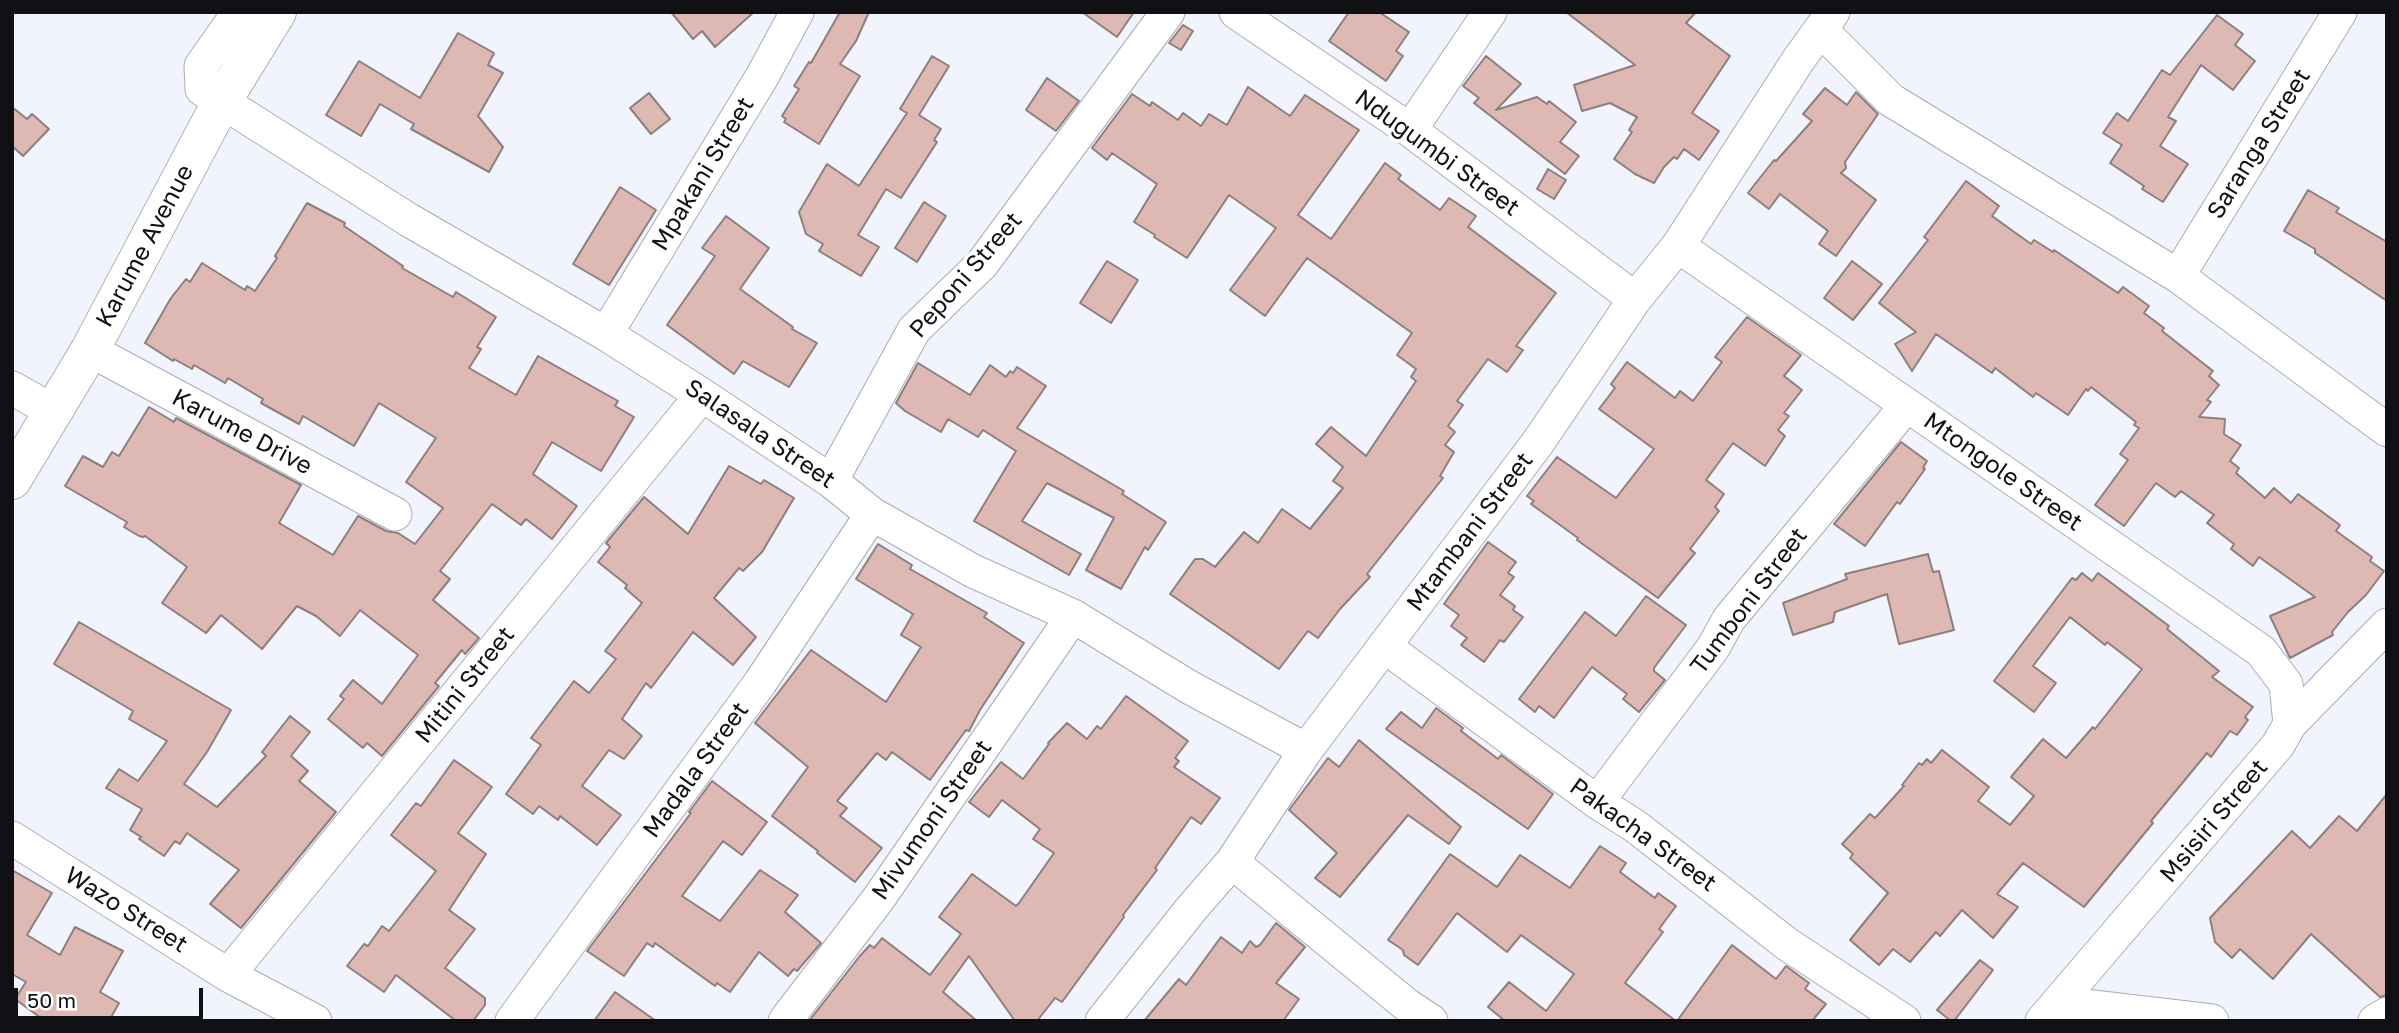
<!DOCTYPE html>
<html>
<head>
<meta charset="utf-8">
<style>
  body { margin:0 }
  #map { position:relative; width:2399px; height:1033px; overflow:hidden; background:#f2f4fd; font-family:"Golos Text",sans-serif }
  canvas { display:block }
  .frame { position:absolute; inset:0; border:14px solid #101115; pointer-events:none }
  .scale { position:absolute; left:14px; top:988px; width:189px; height:32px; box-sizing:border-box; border:4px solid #101115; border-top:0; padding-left:9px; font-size:21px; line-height:24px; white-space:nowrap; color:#101115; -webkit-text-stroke:5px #fff; paint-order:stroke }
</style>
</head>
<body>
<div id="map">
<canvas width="2399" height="1033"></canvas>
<div class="frame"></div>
<div class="scale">50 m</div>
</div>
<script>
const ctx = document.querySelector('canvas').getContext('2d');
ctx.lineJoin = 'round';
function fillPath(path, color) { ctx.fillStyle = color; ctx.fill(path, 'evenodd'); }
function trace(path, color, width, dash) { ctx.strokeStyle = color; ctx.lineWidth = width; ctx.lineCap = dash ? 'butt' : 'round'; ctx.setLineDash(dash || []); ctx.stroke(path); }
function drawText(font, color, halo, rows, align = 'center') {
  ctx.font = font + ' "Golos Text",sans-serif'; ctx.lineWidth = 7; ctx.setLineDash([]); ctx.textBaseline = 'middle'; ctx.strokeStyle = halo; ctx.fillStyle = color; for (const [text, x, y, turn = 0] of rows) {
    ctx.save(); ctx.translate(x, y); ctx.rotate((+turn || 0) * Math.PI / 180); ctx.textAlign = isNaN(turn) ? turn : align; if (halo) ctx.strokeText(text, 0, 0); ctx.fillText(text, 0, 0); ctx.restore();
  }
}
const building = new Path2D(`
  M 671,12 L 754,12 L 715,47 L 702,31 L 693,39 Z
  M 840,12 L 869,12 L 856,41 L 840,64 L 860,76 L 819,144 L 784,122 L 786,119 L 782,116 L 799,89 L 794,86 L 809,62 L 811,63 Z
  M 1082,12 L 1134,12 L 1117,37 Z
  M 1349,12 L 1379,12 L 1409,32 L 1396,51 L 1403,56 L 1386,81 L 1329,41 Z
  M 1566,12 L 1696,12 L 1686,23 L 1730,56 L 1692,113 L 1719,131 L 1699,160 L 1684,149 L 1677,159 L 1674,157 L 1664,167 L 1654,183 L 1635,174 L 1614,159 L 1632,132 L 1629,130 L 1637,117 L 1610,103 L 1582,111 L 1574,85 L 1635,65 Z
  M 2217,15 L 2243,34 L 2235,45 L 2255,61 L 2233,90 L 2201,65 L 2168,117 L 2176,121 L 2160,146 L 2188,164 L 2163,202 L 2142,189 L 2144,186 L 2110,163 L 2122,145 L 2103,133 L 2117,113 L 2128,121 L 2162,70 L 2170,75 Z
  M 1183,25 L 1193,31 L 1181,50 L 1169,43 Z
  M 458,33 L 494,53 L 488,65 L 503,73 L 478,116 L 503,147 L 489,172 L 411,129 L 414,124 L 380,104 L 361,136 L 326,115 L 359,61 L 420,98 Z
  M 932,56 L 949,66 L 919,115 L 941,129 L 934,140 L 937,142 L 901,198 L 886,189 L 858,235 L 879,247 L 861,276 L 819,251 L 823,244 L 806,234 L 799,212 L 827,164 L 859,186 L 907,113 L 900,109 Z
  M 1486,56 L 1521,84 L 1496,110 L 1537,97 L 1547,104 L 1549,101 L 1576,122 L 1560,142 L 1579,156 L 1565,174 L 1474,103 L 1479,98 L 1463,86 Z
  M 1047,78 L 1079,101 L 1056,131 L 1026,110 Z
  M 1248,87 L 1290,116 L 1305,95 L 1359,130 L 1298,215 L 1331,239 L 1385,163 L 1401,175 L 1398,179 L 1440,210 L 1449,198 L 1476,216 L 1468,227 L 1556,293 L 1516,346 L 1523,350 L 1507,372 L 1488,359 L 1457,401 L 1463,405 L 1448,426 L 1455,432 L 1445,445 L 1454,452 L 1440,476 L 1443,478 L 1367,574 L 1370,577 L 1340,609 L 1318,638 L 1308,631 L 1279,669 L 1170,594 L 1195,559 L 1203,559 L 1215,567 L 1244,532 L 1258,543 L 1282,509 L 1310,529 L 1343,488 L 1333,481 L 1343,467 L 1316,444 L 1331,427 L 1366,456 L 1416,381 L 1411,377 L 1416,369 L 1397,355 L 1412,333 L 1307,258 L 1265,316 L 1230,290 L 1276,228 L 1229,195 L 1187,258 L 1154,237 L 1155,235 L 1134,222 L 1157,184 L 1112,153 L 1107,160 L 1092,148 L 1132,94 L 1150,106 L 1152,102 L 1178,120 L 1183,113 L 1201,126 L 1209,114 L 1227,125 Z
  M 1825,88 L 1847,105 L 1856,92 L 1878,114 L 1845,162 L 1846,168 L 1841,173 L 1876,200 L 1836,256 L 1819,244 L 1828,231 L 1780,194 L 1769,209 L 1748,193 L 1774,160 L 1776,161 L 1812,121 L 1803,114 Z
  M 649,93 L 670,119 L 651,134 L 630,108 Z
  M 12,107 L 27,119 L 32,114 L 49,129 L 23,156 L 12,146 Z
  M 1548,169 L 1566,180 L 1554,199 L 1537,189 Z
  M 1966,181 L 1999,206 L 1992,216 L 2031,244 L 2034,240 L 2053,252 L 2054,250 L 2118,293 L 2123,287 L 2149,306 L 2144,313 L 2164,328 L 2162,331 L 2213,371 L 2209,376 L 2219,385 L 2207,400 L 2211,402 L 2199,417 L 2225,419 L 2224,434 L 2241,445 L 2230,461 L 2239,468 L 2236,473 L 2265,498 L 2274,488 L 2291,503 L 2298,494 L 2340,525 L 2336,531 L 2372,557 L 2370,561 L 2384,571 L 2366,595 L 2348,612 L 2332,632 L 2333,635 L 2290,658 L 2270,616 L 2315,597 L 2259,557 L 2253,566 L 2231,549 L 2234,544 L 2207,523 L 2214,515 L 2181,491 L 2175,497 L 2156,483 L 2124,526 L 2095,505 L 2128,460 L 2120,454 L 2139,428 L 2134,425 L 2136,422 L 2091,387 L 2088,391 L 2086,389 L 2068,415 L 2036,393 L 2033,397 L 1995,368 L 1992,373 L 1936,334 L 1912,371 L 1895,344 L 1916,332 L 1879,303 L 1928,240 L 1924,237 Z
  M 620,187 L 656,210 L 609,285 L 573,264 Z
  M 2308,190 L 2339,208 L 2336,212 L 2387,242 L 2387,301 L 2315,253 L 2315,249 L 2284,231 Z
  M 924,202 L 946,216 L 917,262 L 895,248 Z
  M 307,203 L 345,223 L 344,226 L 403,266 L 402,268 L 453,297 L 456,292 L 496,317 L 477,347 L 481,349 L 469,368 L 516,395 L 538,356 L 618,401 L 615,406 L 634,417 L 601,471 L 552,442 L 533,474 L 577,506 L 552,539 L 526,519 L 521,525 L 492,504 L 440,571 L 450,579 L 433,600 L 479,638 L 465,654 L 462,650 L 435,683 L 439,686 L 382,756 L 367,743 L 363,748 L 328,719 L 344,699 L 340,696 L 353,680 L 382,704 L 418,655 L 360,610 L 340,636 L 316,616 L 297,606 L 262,649 L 221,615 L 206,633 L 162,603 L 187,567 L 145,536 L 143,537 L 139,536 L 124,527 L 127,522 L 65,486 L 83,456 L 103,467 L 112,452 L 119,456 L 149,407 L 174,422 L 176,418 L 301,485 L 279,523 L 333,555 L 358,516 L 386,531 L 398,533 L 415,544 L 443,508 L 406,482 L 436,438 L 379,403 L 354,446 L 303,416 L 299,424 L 261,403 L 263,399 L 228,378 L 225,383 L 194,365 L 192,369 L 174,359 L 173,361 L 145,343 L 171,298 L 186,279 L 190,282 L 202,263 L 245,290 L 247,286 L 255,291 L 277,258 L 275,256 Z
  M 726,216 L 769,248 L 740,289 L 793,327 L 792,329 L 817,343 L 789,387 L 743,361 L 734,374 L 667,325 L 715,256 L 702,248 Z
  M 1107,261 L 1138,280 L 1111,323 L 1080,303 Z
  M 1852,261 L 1882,284 L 1853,320 L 1824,298 Z
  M 1747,317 L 1801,355 L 1784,376 L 1802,390 L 1784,413 L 1789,416 L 1778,430 L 1785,436 L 1765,466 L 1733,443 L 1706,480 L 1724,494 L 1715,507 L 1719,511 L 1690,549 L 1695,553 L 1658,598 L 1577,540 L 1578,538 L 1531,504 L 1534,501 L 1527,496 L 1557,457 L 1616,498 L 1654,449 L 1599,409 L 1615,388 L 1611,384 L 1627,362 L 1675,398 L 1680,391 L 1693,401 L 1722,362 L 1715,357 Z
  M 918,363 L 970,395 L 990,365 L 1006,377 L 1010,371 L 1013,373 L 1017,367 L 1046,386 L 1017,428 L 1124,491 L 1122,494 L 1166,522 L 1148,550 L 1145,547 L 1121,589 L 1086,570 L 1114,518 L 1047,483 L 1022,521 L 1081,554 L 1069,575 L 974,521 L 1016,451 L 983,430 L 978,437 L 948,419 L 941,432 L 905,411 L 896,403 Z
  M 1901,442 L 1927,461 L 1923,468 L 1925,469 L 1900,504 L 1897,502 L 1865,546 L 1834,524 Z
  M 729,466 L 761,484 L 764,480 L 794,498 L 762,552 L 743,571 L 739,568 L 714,598 L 756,637 L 733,665 L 693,632 L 651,688 L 646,683 L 622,719 L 642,736 L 624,759 L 609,750 L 582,786 L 621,815 L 597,845 L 560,816 L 558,820 L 539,806 L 533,814 L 506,794 L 541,745 L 531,738 L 574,681 L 589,693 L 616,659 L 605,651 L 642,603 L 625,588 L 627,585 L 598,562 L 610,547 L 606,543 L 644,497 L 688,534 Z
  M 1488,542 L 1516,562 L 1508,573 L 1514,577 L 1500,595 L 1515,606 L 1513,610 L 1523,617 L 1504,642 L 1500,640 L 1484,662 L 1461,645 L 1467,638 L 1451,626 L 1459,615 L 1444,604 Z
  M 878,544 L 912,565 L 910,569 L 987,613 L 984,617 L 1024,643 L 980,710 L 969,731 L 966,730 L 930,780 L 892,752 L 886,760 L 877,753 L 837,801 L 847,808 L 840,816 L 882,848 L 855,882 L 817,853 L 818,851 L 772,816 L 808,767 L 755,723 L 811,650 L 886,702 L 921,647 L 901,635 L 913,614 L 856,579 Z
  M 1928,554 L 1933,572 L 1939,571 L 1954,630 L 1899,644 L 1887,594 L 1835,612 L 1833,622 L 1793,635 L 1783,603 L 1847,579 L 1845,574 Z
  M 2082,573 L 2092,581 L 2098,573 L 2169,626 L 2167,629 L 2219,671 L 2212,677 L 2253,707 L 2245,717 L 2248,720 L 2237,735 L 2230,731 L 2211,757 L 2207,753 L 2151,821 L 2153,823 L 2084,907 L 2023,863 L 1997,894 L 2018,907 L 1993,938 L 1962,910 L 1940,936 L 1936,932 L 1910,962 L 1893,949 L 1879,965 L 1850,940 L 1888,893 L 1850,858 L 1853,854 L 1842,844 L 1870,814 L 1875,818 L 1904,786 L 1902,785 L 1919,763 L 1922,765 L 1927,759 L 1931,763 L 1942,750 L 1989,787 L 1978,801 L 2010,825 L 2034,796 L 2011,777 L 2043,739 L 2066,758 L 2093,727 L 2095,729 L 2142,669 L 2107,642 L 2105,645 L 2070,617 L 2033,666 L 2056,683 L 2034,712 L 1994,681 L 2072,578 L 2076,580 Z
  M 1646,596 L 1686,625 L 1654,668 L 1654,671 L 1665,680 L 1639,712 L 1623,699 L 1627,694 L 1592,667 L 1554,718 L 1539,706 L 1535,712 L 1519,699 L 1585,612 L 1616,636 Z
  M 79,622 L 231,710 L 207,752 L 184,784 L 217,807 L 266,756 L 262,752 L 290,716 L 310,732 L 291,756 L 308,771 L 299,781 L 336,812 L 241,928 L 210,904 L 239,870 L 187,833 L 180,844 L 175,841 L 164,856 L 139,839 L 141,837 L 130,830 L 142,809 L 106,788 L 119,769 L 138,781 L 167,741 L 129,719 L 133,711 L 54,664 Z
  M 1126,696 L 1188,741 L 1175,758 L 1179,761 L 1174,767 L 1220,798 L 1201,824 L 1191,817 L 1155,868 L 1157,870 L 1123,915 L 1124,917 L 1062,1002 L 1055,998 L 1037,1021 L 1015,1021 L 969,956 L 943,992 L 977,1021 L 809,1021 L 859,957 L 870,945 L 874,948 L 882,938 L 930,975 L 961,934 L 939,917 L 972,874 L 1016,906 L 1019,903 L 1054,853 L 1033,839 L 1040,829 L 1002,800 L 989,817 L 969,802 L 1001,762 L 1023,779 L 1049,744 L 1048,743 L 1067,723 L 1087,739 L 1097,726 L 1101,729 Z
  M 1436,708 L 1463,728 L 1461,731 L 1498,759 L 1501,755 L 1553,794 L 1528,829 L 1386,729 L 1401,712 L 1422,728 Z
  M 1359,740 L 1461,827 L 1449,844 L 1408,815 L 1340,897 L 1315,878 L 1337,853 L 1289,810 L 1328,758 L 1339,767 Z
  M 454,760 L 492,787 L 458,833 L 486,854 L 449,910 L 475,929 L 445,968 L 485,998 L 485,1005 L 473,1021 L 456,1021 L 396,975 L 384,992 L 347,966 L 364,944 L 368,946 L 382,926 L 389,931 L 436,871 L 391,835 L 416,803 L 421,806 Z
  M 712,781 L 767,822 L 742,855 L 723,841 L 682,896 L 720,921 L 760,870 L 798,895 L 785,912 L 821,943 L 797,971 L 794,969 L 788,976 L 759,952 L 730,992 L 717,983 L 715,986 L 655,943 L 653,947 L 647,943 L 624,976 L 587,951 L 691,813 L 689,812 Z
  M 2387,794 L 2387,995 L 2380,997 L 2311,934 L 2273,979 L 2240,949 L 2232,958 L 2215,942 L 2210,918 L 2292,831 L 2310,848 L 2339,816 L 2357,831 Z
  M 1600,846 L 1626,863 L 1620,872 L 1655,898 L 1658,893 L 1676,906 L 1659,929 L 1663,932 L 1625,983 L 1676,1021 L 1505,1021 L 1488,1007 L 1509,982 L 1546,1011 L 1574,974 L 1521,935 L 1507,952 L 1457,913 L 1418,965 L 1404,955 L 1403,950 L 1388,940 L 1450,854 L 1497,887 L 1520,855 L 1570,888 Z
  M 12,870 L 52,893 L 27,935 L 60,955 L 75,927 L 123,951 L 100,992 L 119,1003 L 109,1021 L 45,1021 L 15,999 L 26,982 L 12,974 Z
  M 1276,923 L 1305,947 L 1276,983 L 1299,999 L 1283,1021 L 1144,1021 L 1179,979 L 1186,985 L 1221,937 L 1242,953 L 1250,941 L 1256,947 L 1260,945 Z
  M 1732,945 L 1776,979 L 1786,966 L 1809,983 L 1805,989 L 1826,1004 L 1812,1021 L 1677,1021 Z
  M 1980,960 L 1993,970 L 1954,1021 L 1951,1021 L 1937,1010 Z
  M 615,992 L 656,1021 L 594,1021 Z`);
fillPath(building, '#deb9b4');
trace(building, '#8c7f7d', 2);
const minor = new Path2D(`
  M 239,12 L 201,66 L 202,89 L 409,220 L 606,334 L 702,395 L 831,481 L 872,514 L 973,571 L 1073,616 L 1189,687 L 1306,750
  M 1236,12 L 1410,130 L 1635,299
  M 1821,30 L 1891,100 L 2178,276 L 2387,430
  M 1410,130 L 1490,12
  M 1678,246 L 2261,651 L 2286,684 L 2290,724
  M 2178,276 L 2340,12
  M 606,334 L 763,75 L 797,12
  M 90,350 L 395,514
  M 12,388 L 53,411
  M 831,481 L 914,330 L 982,264 L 1168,12
  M 1384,646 L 1597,802 L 1635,826 L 1787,944 L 1904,1021
  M 1597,802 L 1713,648 L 1729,619 L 1907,405
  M 12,838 L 228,975 L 315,1021
  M 1232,862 L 1408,1006 L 1431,1021
  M 228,975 L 702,395
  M 2059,1003 L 2212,1021
  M 512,1021 L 760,683 L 872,514
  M 785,1021 L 879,898 L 1073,616
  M 1102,1021 L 1192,908 L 1232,862 L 1306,750 L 1539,441 L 1635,299 L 1678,246 L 1799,59 L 1833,12
  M 2042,1021 L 2278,745 L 2290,724 L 2387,625
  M 2375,1021 L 2387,1014`);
const major = new Path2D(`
  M 12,480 L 90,350 L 222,101 L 277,12`);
trace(minor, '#a9abb6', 35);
trace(major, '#a9abb6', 40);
trace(minor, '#fff', 33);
trace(major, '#fff', 38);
drawText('24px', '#101115', '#fff', [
  ["Saranga Street",2259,144,-58],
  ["Ndugumbi Street",1437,153,36],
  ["Mpakani Street",703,174,-59],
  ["Karume Avenue",145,246,-62],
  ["Peponi Street",966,275,-49],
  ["Karume Drive",242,432,28],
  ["Salasala Street",760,434,34],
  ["Mtongole Street",2003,472,35],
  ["Mtambani Street",1470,532,-53],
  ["Tumboni Street",1749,601,-53],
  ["Mitini Street",465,685,-51],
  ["Madala Street",696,770,-54],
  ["Mivumoni Street",932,820,-55],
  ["Msisiri Street",2214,821,-50],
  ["Pakacha Street",1643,835,36],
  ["Wazo Street",126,910,32]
]);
</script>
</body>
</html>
